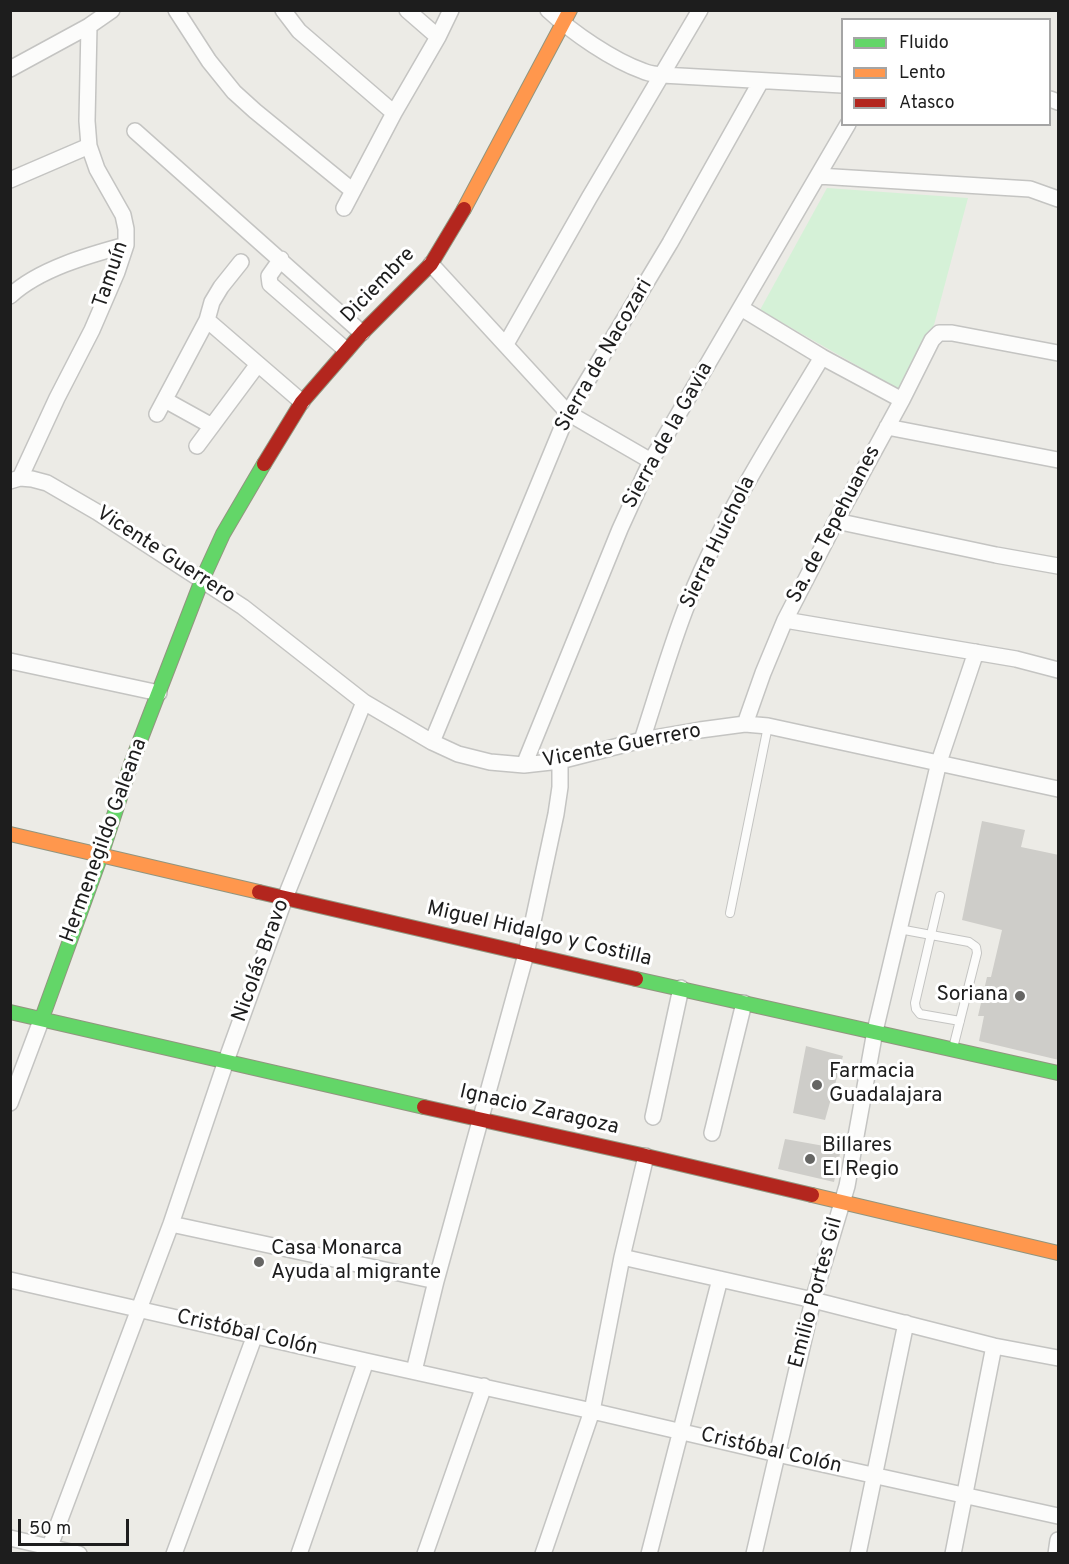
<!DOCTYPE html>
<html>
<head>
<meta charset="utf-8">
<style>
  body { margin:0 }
  #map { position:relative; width:1069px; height:1564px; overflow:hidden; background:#ecebe6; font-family:Overpass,sans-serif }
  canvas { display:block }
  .frame { position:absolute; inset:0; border:12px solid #1d1d1d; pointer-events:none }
  .legend { position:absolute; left:841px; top:18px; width:210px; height:108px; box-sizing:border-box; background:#fff; border:2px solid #a5a5a5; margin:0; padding:8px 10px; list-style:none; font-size:18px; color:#1d1d1d }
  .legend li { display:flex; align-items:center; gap:12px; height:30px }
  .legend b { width:30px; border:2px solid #a5a5a5 }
  .scale { position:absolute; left:18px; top:1519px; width:111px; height:27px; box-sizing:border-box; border:3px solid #1d1d1d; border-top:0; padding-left:8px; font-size:18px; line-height:21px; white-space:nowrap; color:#1d1d1d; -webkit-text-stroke:4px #fff; paint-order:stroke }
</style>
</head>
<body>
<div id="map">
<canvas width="1069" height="1564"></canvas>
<div class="frame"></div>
<ul class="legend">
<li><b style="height:8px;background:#63d668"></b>Fluido</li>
<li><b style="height:8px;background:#ff974d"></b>Lento</li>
<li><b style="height:8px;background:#b3261e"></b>Atasco</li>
</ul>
<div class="scale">50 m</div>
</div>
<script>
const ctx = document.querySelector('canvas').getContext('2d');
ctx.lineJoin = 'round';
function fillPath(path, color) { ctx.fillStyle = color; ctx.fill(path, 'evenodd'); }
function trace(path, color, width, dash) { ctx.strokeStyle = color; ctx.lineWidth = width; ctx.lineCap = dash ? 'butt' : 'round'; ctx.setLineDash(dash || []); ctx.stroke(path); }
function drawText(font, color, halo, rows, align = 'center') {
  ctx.font = font + ' Overpass,sans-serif'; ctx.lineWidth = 6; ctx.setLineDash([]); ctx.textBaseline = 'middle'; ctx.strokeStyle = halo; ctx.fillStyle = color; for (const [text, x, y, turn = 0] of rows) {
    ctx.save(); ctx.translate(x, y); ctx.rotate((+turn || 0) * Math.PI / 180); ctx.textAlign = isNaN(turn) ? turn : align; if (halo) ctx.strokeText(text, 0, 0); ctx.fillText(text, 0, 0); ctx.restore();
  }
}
fillPath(new Path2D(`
  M 827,188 L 968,198 L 934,325 L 900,390 L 760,310 Z`), '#d5f1d7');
fillPath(new Path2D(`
  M 982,821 L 1025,830 L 1021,847 L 1059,855 L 1059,1060 L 979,1041 L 984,1016 L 978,1016 L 987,977 L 991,977 L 1002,930 L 962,920 Z
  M 806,1046 L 843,1056 L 825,1120 L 793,1113 Z
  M 785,1139 L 841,1149 L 834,1182 L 778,1169 Z`), '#cecdc9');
const lane = new Path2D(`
  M 940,896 L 915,1003 L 916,1009 L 920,1014 L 960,1021
  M 730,913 L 768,726
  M 899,929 L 969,942 L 976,947 L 977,953 L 953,1048`);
const street = new Path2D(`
  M 176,10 L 209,61 L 234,92 L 255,111 L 353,191
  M 283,10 L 299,31 L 394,113
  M 407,10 L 438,37
  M 548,10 C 573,33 612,60 643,71 C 649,74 655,74 662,75 L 842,85
  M 10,69 L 89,26 L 112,10
  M 1050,99 L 1058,102
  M 135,131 L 362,333
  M 818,176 L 1030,189 L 1058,199
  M 10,180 L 89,146
  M 344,208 L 394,113 L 438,37 L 451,10
  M 281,259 L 269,276 L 270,284 L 346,350
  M 431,264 L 568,413 L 651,461
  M 10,296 C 39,269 89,255 126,245
  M 741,308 L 822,357 L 902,400
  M 207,320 L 302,402
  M 506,344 L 589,198 L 700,10
  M 165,400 L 212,426
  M 157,414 L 207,320 L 212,302 L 221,287 L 241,262
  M 887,427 L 1058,460
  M 197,446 L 258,364
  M 20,478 L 57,398 L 92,330 L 117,272 L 126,245 L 126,229 L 123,215 L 97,169 L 89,146 L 87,121 L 89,26
  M 10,481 L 20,478 L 32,479 L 47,483 L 97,512 L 243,607 L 364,702 L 432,742 L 458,754 L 490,762 L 524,765 L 560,761 L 642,740 L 700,730 L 745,724 L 768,726 L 1058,789
  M 836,521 L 996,555 L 1058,566
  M 785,620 L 1016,659 L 1058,670
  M 10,661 L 159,693
  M 745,724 L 763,673 L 785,620 L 836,521 L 902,400 L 932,340 L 939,333 L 952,333 L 1058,353
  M 642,740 C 656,697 669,652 685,610 C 720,520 773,439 822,357
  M 432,742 L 568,413 L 670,243 L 761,81
  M 524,765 L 620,529 L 651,461 L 848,124
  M 10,1103 L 42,1018
  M 653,1117 L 681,988
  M 712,1133 L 744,1003
  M 171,1224 L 436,1281
  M 622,1257 L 813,1300 L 994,1346 L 1058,1358
  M 10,1280 L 366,1361 L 592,1411 L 777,1454 L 1058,1516
  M 414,1371 L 436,1281 L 526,954 L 556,814 L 560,787 L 560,761
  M 10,1538 L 79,1554
  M 47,1554 L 171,1224 L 226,1061 L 285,898 L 364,702
  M 174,1554 L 255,1335
  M 299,1554 L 366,1361
  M 425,1554 L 484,1386
  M 543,1554 L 592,1411 L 622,1257 L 646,1156
  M 649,1554 L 720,1279
  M 754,1554 L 813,1300 L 847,1186 L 875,1031 L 939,762 L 976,652
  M 858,1554 L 906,1323
  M 953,1554 L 994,1346
  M 1056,1554 L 1058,1540`);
const fast = new Path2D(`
  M 636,979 L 1058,1073
  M 10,1012 L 424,1107
  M 42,1018 L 101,855 L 131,764 L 202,580 L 223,534 L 264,464`);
const slow = new Path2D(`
  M 464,209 L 570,10
  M 10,834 L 259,892
  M 812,1195 L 1058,1253`);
const jam = new Path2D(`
  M 264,464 L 302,402 L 362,333 L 431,264 L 464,209
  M 259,892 L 636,979
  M 424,1107 L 646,1156 L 812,1195`);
trace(lane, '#c4c4c2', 10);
trace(street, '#c4c4c2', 18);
trace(fast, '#91957f', 16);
trace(slow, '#91957f', 16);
trace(jam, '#91957f', 16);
trace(lane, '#fcfcfb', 8);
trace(street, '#fcfcfb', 15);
trace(fast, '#63d668', 14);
trace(slow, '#ff974d', 14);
trace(jam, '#b3261e', 14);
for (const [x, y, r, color] of [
  [1020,996,6,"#656563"],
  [817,1085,6,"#656563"],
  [810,1159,6,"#656563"],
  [259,1262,6,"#656563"]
]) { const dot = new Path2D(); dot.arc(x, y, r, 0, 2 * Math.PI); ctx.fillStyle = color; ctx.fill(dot); trace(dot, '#fff', 2); }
drawText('21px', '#1d1d1d', '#fff', [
  ["Tamuín",112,275,-71],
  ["Diciembre",379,286,-46],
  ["Sierra de Nacozari",605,356,-60],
  ["Sierra de la Gavia",669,436,-61],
  ["Sa. de Tepehuanes",835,525,-62],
  ["Sierra Huichola",719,543,-64],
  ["Vicente Guerrero",165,556,33],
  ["Vicente Guerrero",622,747,-11],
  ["Hermenegildo Galeana",105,841,-70],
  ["Miguel Hidalgo y Costilla",539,935,13],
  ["Nicolás Bravo",262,961,-70],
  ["Ignacio Zaragoza",539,1111,13],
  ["Emilio Portes Gil",817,1293,-75],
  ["Cristóbal Colón",247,1334,13],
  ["Cristóbal Colón",771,1452,13]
]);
drawText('21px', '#1d1d1d', '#fff', [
  ["Soriana",1008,996,"right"],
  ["Farmacia",829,1073],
  ["Guadalajara",829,1097],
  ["Billares",822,1147],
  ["El Regio",822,1171],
  ["Casa Monarca",271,1250],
  ["Ayuda al migrante",271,1274]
], 'left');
</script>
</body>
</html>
